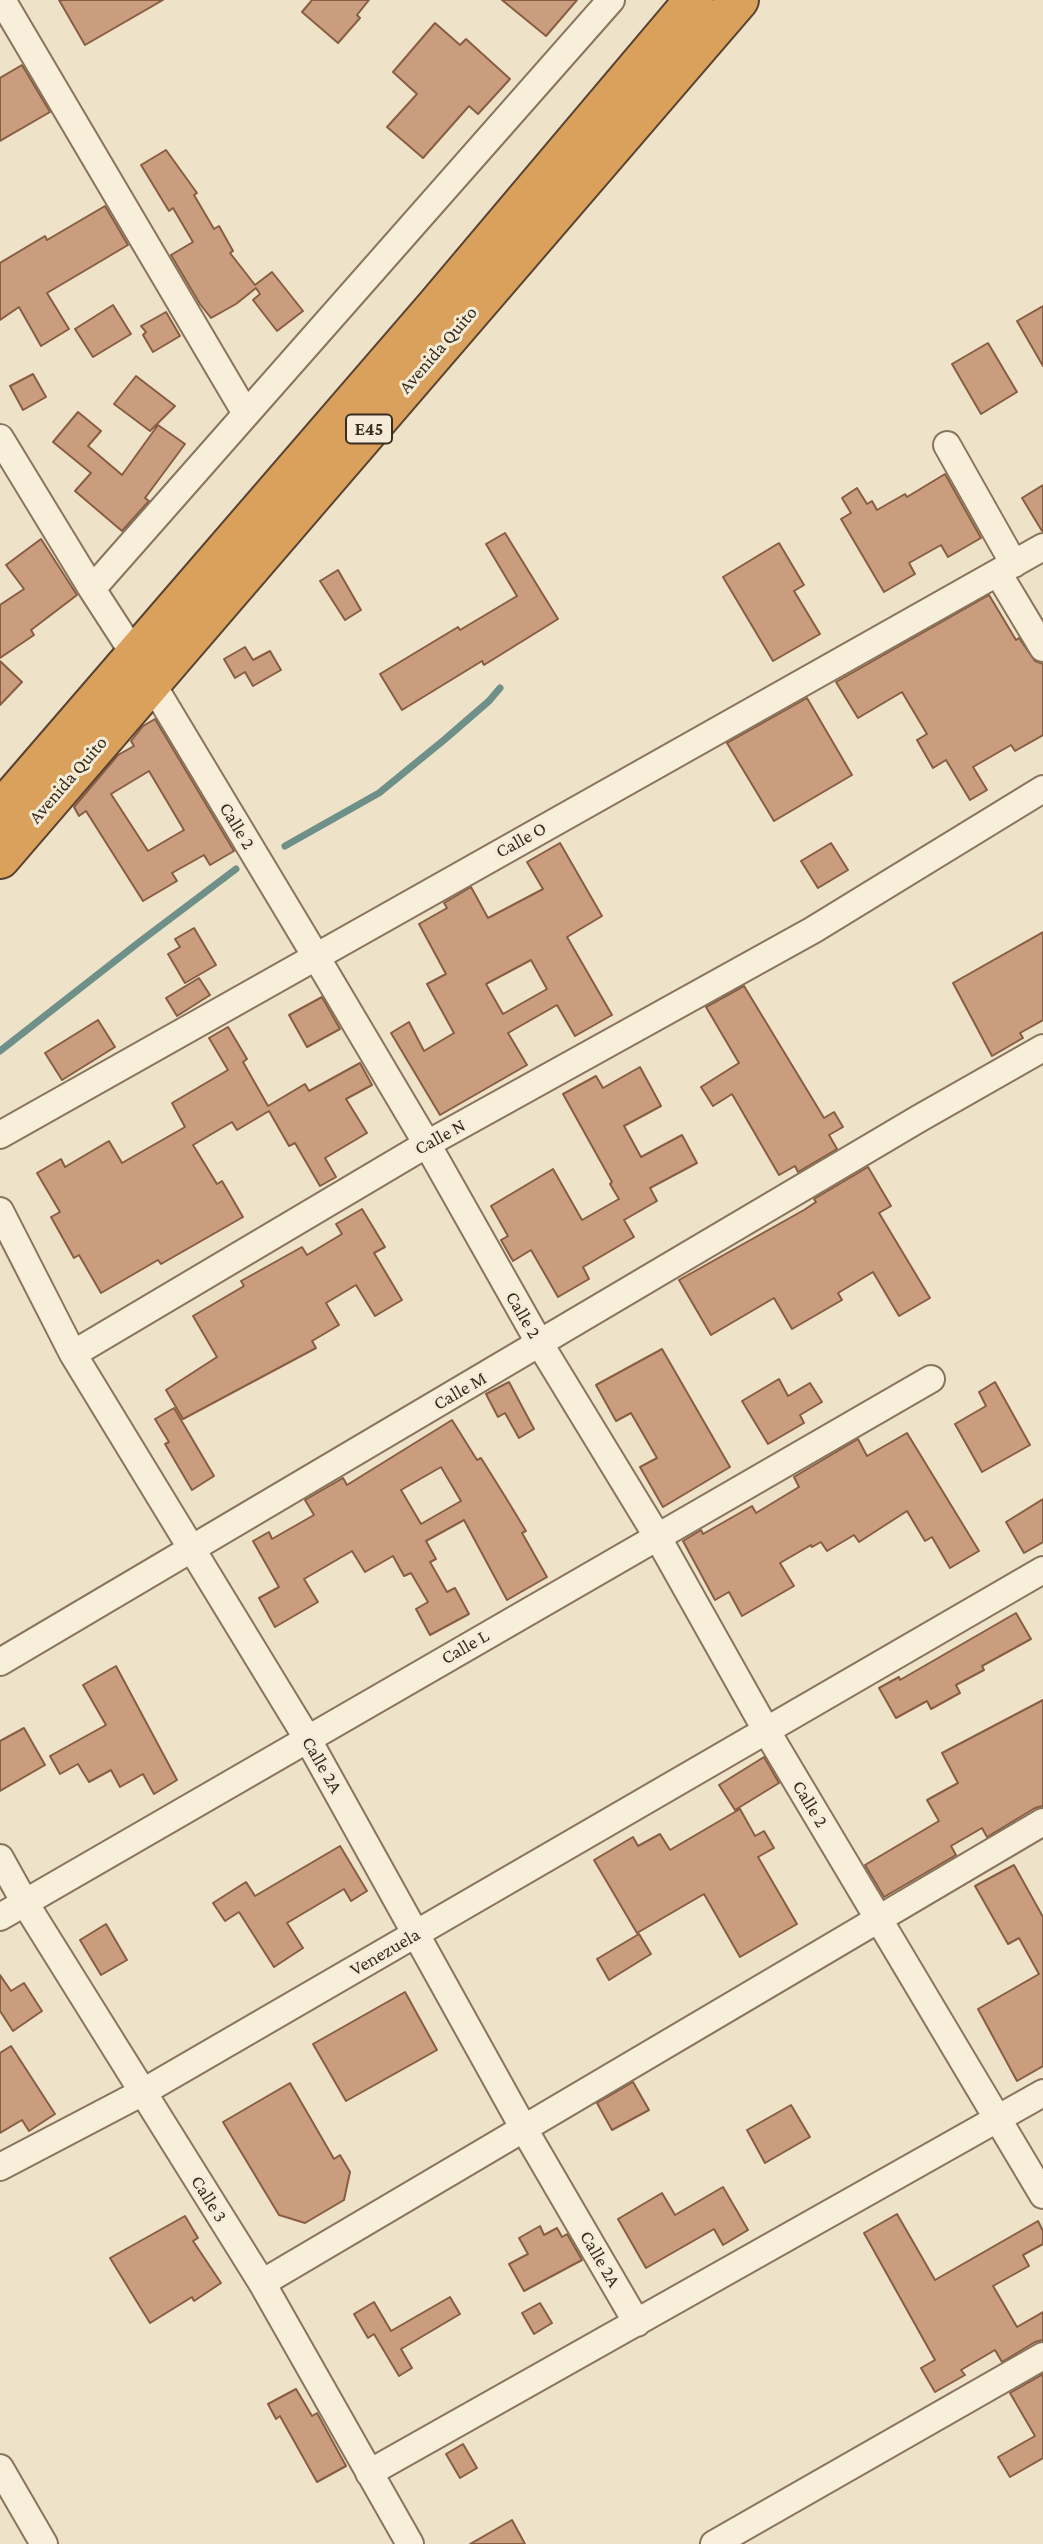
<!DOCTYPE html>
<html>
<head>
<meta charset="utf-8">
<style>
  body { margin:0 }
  canvas { display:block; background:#eee2c8 }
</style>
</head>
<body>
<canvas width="1043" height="2544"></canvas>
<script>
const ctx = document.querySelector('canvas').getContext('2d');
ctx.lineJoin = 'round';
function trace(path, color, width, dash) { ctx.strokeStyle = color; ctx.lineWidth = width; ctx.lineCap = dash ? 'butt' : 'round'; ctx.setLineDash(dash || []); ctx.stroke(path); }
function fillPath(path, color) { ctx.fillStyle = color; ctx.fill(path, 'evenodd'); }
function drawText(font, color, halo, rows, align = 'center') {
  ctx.font = font + ' "Crimson Pro",serif'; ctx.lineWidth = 6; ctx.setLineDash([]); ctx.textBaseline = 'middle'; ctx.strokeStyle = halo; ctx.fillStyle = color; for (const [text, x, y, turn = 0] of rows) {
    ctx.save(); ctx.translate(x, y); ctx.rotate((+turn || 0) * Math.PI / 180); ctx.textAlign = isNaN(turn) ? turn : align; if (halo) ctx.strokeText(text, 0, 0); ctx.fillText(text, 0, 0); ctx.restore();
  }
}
trace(new Path2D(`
  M 285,846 L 379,793 L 444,740 L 489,701 L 500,688
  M 0,1051 L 138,943 L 236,869`), '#6f9088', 7);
const building = new Path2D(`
  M 59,0 L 163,0 L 85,45 Z
  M 312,0 L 369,0 L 357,15 L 360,18 L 338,43 L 302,12 Z
  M 502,0 L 577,0 L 546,36 Z
  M 435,23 L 460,45 L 466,39 L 510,79 L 478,114 L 469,106 L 423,158 L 387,127 L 417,94 L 393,72 Z
  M 22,65 L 50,112 L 0,141 L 0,78 Z
  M 166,150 L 197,193 L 194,195 L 214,229 L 219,226 L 233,251 L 230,253 L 255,285 L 272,272 L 303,311 L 277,331 L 253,300 L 260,294 L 256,288 L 236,304 L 211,318 L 200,304 L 171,255 L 193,242 L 173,208 L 169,211 L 141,165 Z
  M 105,206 L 128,245 L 47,293 L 69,329 L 41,346 L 19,307 L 0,320 L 0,263 L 45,236 L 47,240 Z
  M 113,305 L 131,334 L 93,357 L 75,329 Z
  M 1043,306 L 1043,366 L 1017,321 Z
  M 166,312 L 180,336 L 153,352 L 143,335 L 146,332 L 141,326 Z
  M 988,343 L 1017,392 L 981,414 L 952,364 Z
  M 33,374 L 46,397 L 23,410 L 10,386 Z
  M 136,376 L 175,406 L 150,431 L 114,404 Z
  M 78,412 L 101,431 L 88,446 L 122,475 L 158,425 L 185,444 L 145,498 L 149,501 L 122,531 L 75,491 L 91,473 L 53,442 Z
  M 945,474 L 981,538 L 948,557 L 941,545 L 909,563 L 915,574 L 884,592 L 841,519 L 851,513 L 842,498 L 857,488 L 867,504 L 872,501 L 877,510 L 905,494 L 907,497 Z
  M 1043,485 L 1043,531 L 1042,531 L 1022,498 Z
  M 505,533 L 558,619 L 484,665 L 482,661 L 402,710 L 380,674 L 458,627 L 460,630 L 517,596 L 486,544 Z
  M 41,539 L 77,595 L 31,630 L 34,635 L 0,658 L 0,605 L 24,589 L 6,565 Z
  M 779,543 L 804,585 L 794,591 L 820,634 L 773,661 L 723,577 Z
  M 338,570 L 361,610 L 345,620 L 320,581 Z
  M 989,595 L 1016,640 L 1019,638 L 1035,661 L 1043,664 L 1043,735 L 1015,751 L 1011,745 L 973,767 L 987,790 L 970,800 L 946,760 L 933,768 L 917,740 L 927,734 L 902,692 L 858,718 L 836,682 Z
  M 245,647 L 253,660 L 270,651 L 281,670 L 253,686 L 245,672 L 235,678 L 224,659 Z
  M 0,661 L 22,682 L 0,705 Z
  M 807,698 L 852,775 L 774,821 L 727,743 Z
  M 155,719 L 234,851 L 210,865 L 204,855 L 172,873 L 177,881 L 143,901 L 86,811 L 79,816 L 74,807 L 118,755 L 134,746 L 131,741 L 143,726 ZM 149,771 L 184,830 L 148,851 L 111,794 Z
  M 560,843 L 602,916 L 567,937 L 612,1015 L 575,1036 L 557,1005 L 508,1033 L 527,1065 L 440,1115 L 391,1033 L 409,1022 L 424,1051 L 454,1033 L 427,984 L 446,974 L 419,924 L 447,908 L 444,903 L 471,887 L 488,918 L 543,889 L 527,862 ZM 531,960 L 547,989 L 503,1014 L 486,984 Z
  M 831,843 L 848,870 L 818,888 L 801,861 Z
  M 194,928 L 216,965 L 185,983 L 168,954 L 180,947 L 175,939 Z
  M 1043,932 L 1043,1020 L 1020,1033 L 1023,1038 L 992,1056 L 953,983 Z
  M 199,978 L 210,995 L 177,1016 L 166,998 Z
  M 744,986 L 824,1118 L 834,1112 L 843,1127 L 829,1135 L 837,1149 L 798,1172 L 795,1166 L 779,1175 L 732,1094 L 713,1106 L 701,1087 L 739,1063 L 706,1007 Z
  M 322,997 L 340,1029 L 307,1047 L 289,1015 Z
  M 98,1020 L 115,1047 L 62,1080 L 45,1053 Z
  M 228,1027 L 247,1059 L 243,1062 L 268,1106 L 305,1084 L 309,1091 L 360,1063 L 372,1085 L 346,1099 L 367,1133 L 325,1158 L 336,1177 L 320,1186 L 295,1143 L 289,1146 L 269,1111 L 237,1130 L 232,1122 L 193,1145 L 217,1184 L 222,1181 L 243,1217 L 161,1264 L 158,1260 L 101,1293 L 79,1255 L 74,1258 L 51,1217 L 60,1212 L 37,1173 L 61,1159 L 65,1167 L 109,1141 L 122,1163 L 185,1127 L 172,1103 L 228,1070 L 209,1038 Z
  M 640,1067 L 661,1106 L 624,1126 L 641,1157 L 682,1135 L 697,1163 L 650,1188 L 657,1201 L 624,1220 L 634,1237 L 583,1267 L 589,1279 L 558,1297 L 531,1250 L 513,1261 L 501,1240 L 508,1236 L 491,1206 L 553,1169 L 582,1220 L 619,1199 L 610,1184 L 612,1182 L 563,1094 L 596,1076 L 603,1088 Z
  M 868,1167 L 891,1206 L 879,1213 L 930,1298 L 899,1316 L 873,1272 L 838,1293 L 842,1300 L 792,1329 L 774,1298 L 711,1335 L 679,1280 L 804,1210 L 816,1202 L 814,1199 Z
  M 362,1209 L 385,1247 L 374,1253 L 402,1300 L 375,1316 L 356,1285 L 326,1303 L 339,1325 L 312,1341 L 316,1348 L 183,1419 L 166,1390 L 217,1357 L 193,1316 L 244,1286 L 241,1281 L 302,1247 L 307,1255 L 342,1234 L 336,1224 Z
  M 662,1349 L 730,1467 L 663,1507 L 640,1467 L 657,1458 L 631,1413 L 616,1421 L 596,1385 Z
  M 779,1379 L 788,1396 L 810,1383 L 822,1402 L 800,1415 L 804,1423 L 768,1444 L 742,1401 Z
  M 509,1382 L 534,1429 L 519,1438 L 505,1413 L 498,1417 L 486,1394 Z
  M 995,1382 L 1030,1445 L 982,1472 L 955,1424 L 986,1406 L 979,1392 Z
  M 174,1408 L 214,1476 L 192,1490 L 165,1444 L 169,1442 L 155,1419 Z
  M 452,1420 L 477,1460 L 481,1458 L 506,1498 L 526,1531 L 522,1533 L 547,1577 L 507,1600 L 464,1520 L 426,1541 L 436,1559 L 430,1562 L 447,1592 L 455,1588 L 469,1614 L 430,1635 L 416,1609 L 428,1602 L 411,1573 L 404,1576 L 393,1556 L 365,1572 L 352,1551 L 304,1579 L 318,1602 L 275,1627 L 259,1598 L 279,1587 L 253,1541 L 269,1532 L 272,1539 L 314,1515 L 305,1500 L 343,1478 L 347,1485 ZM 441,1467 L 461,1501 L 421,1524 L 401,1490 Z
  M 907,1433 L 979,1551 L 950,1568 L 932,1537 L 925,1541 L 907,1511 L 859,1542 L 854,1535 L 827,1551 L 821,1542 L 812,1547 L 811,1545 L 780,1563 L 794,1586 L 742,1616 L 729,1592 L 715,1600 L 683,1541 L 701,1530 L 703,1534 L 752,1506 L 756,1513 L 799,1487 L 794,1477 L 858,1439 L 867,1456 Z
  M 1043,1499 L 1043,1542 L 1024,1553 L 1006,1522 Z
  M 1016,1613 L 1031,1639 L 982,1666 L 984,1670 L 956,1685 L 960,1693 L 931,1709 L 927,1701 L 896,1718 L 879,1688 L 899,1677 L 900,1680 Z
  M 116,1666 L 177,1780 L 154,1794 L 143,1774 L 120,1787 L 111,1770 L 89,1782 L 78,1764 L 60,1774 L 50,1756 L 106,1725 L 83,1685 Z
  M 1043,1700 L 1043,1806 L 1035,1808 L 987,1837 L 982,1828 L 951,1846 L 956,1855 L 884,1897 L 865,1865 L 939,1821 L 927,1800 L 958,1783 L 942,1753 Z
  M 24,1728 L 45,1765 L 0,1791 L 0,1741 Z
  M 764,1757 L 779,1783 L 735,1810 L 719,1785 Z
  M 740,1809 L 755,1836 L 764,1831 L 774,1848 L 758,1857 L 797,1924 L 740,1957 L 704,1894 L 637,1933 L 594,1860 L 633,1837 L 638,1846 L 660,1834 L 670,1850 Z
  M 340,1846 L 367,1891 L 351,1901 L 344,1889 L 287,1923 L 303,1948 L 274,1967 L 239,1912 L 225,1921 L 213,1903 L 246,1882 L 255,1896 Z
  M 1014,1865 L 1043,1917 L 1043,2066 L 1017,2081 L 978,2009 L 1039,1974 L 1019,1938 L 1008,1944 L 975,1886 Z
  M 106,1924 L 127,1960 L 101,1975 L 80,1940 Z
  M 639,1934 L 651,1954 L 609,1980 L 597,1959 Z
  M 0,1975 L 11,1991 L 24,1983 L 42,2011 L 13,2031 L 0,2011 Z
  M 405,1992 L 437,2050 L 346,2101 L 313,2044 Z
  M 11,2046 L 55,2114 L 29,2131 L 22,2120 L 0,2133 L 0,2053 Z
  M 633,2082 L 649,2110 L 612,2130 L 597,2103 Z
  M 290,2083 L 334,2159 L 340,2155 L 350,2172 L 344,2200 L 305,2223 L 279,2215 L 223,2122 Z
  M 791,2105 L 810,2137 L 765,2163 L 747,2130 Z
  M 723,2187 L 748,2230 L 723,2245 L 714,2229 L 646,2268 L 618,2219 L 662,2193 L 675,2215 Z
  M 897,2214 L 935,2280 L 1038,2221 L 1043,2231 L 1043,2244 L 1023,2255 L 1029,2266 L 993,2286 L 1017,2327 L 1043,2312 L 1043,2340 L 1035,2342 L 1002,2362 L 995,2350 L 961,2370 L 965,2375 L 935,2392 L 921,2368 L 935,2360 L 864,2233 Z
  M 185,2216 L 198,2238 L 193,2241 L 221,2283 L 194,2301 L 192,2297 L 150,2323 L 110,2258 Z
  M 540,2226 L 544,2235 L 557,2228 L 562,2237 L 567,2234 L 582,2260 L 524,2291 L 509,2264 L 528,2254 L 519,2238 Z
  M 450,2297 L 460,2314 L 401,2349 L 412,2368 L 399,2376 L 374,2334 L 368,2338 L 354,2314 L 374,2302 L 391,2331 Z
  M 540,2303 L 552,2323 L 534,2334 L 522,2313 Z
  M 1043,2374 L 1043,2458 L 1010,2477 L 998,2457 L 1035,2436 L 1010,2393 Z
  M 296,2389 L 312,2416 L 317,2413 L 346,2466 L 317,2482 L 280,2416 L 276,2419 L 268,2404 Z
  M 463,2444 L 477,2468 L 460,2478 L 446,2454 Z
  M 512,2520 L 525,2544 L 470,2544 Z`);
fillPath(building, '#cb9d7f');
trace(building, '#885e43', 2);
const minor = new Path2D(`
  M 2,0 L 245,412
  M 0,438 L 92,589 L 136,657 L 315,955 L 427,1144 L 540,1344 L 657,1536 L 766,1730 L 1043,2195
  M 947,445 L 1014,564
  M 998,573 L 1043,648
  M 92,589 L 611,0
  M 0,1135 L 1043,547
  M 0,1211 L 73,1354 L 307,1738 L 524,2129 L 637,2323
  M 73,1354 L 427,1144 L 813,930 L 1043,789
  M 0,1662 L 920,1118 L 1043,1048
  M 0,1858 L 25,1903 L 262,2283 L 410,2544
  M 0,1917 L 931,1379
  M 0,2167 L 143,2092 L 1043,1570
  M 262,2283 L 1043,1822
  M 0,2468 L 44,2544
  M 369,2473 L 1043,2093
  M 714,2544 L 1043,2356`);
const highway = new Path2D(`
  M 0,811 L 435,307 L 694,0
  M 0,859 L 739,0`);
trace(minor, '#89745d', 30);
trace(highway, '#584231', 42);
trace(minor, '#f8efdb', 26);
trace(highway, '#daa15c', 38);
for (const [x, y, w] of [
  [369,429,46]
]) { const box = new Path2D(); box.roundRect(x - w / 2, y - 14.5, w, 29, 5); ctx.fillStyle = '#f5ecd7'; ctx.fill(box); trace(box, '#3a2d20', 2); }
drawText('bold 18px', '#3a2d20', null, [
  ["E45",369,429]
]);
drawText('19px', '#3a2d20', '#f5ecd7', [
  ["Avenida Quito",438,350,-49],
  ["Avenida Quito",68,780,-49],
  ["Calle 2",237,826,59],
  ["Calle O",521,840,-29],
  ["Calle N",440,1137,-29],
  ["Calle 2",523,1315,60],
  ["Calle M",460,1391,-30],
  ["Calle L",465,1647,-30],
  ["Calle 2A",322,1765,60],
  ["Calle 2",810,1804,59],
  ["Venezuela",385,1952,-30],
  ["Calle 3",209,2199,58],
  ["Calle 2A",600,2259,60]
]);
</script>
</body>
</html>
